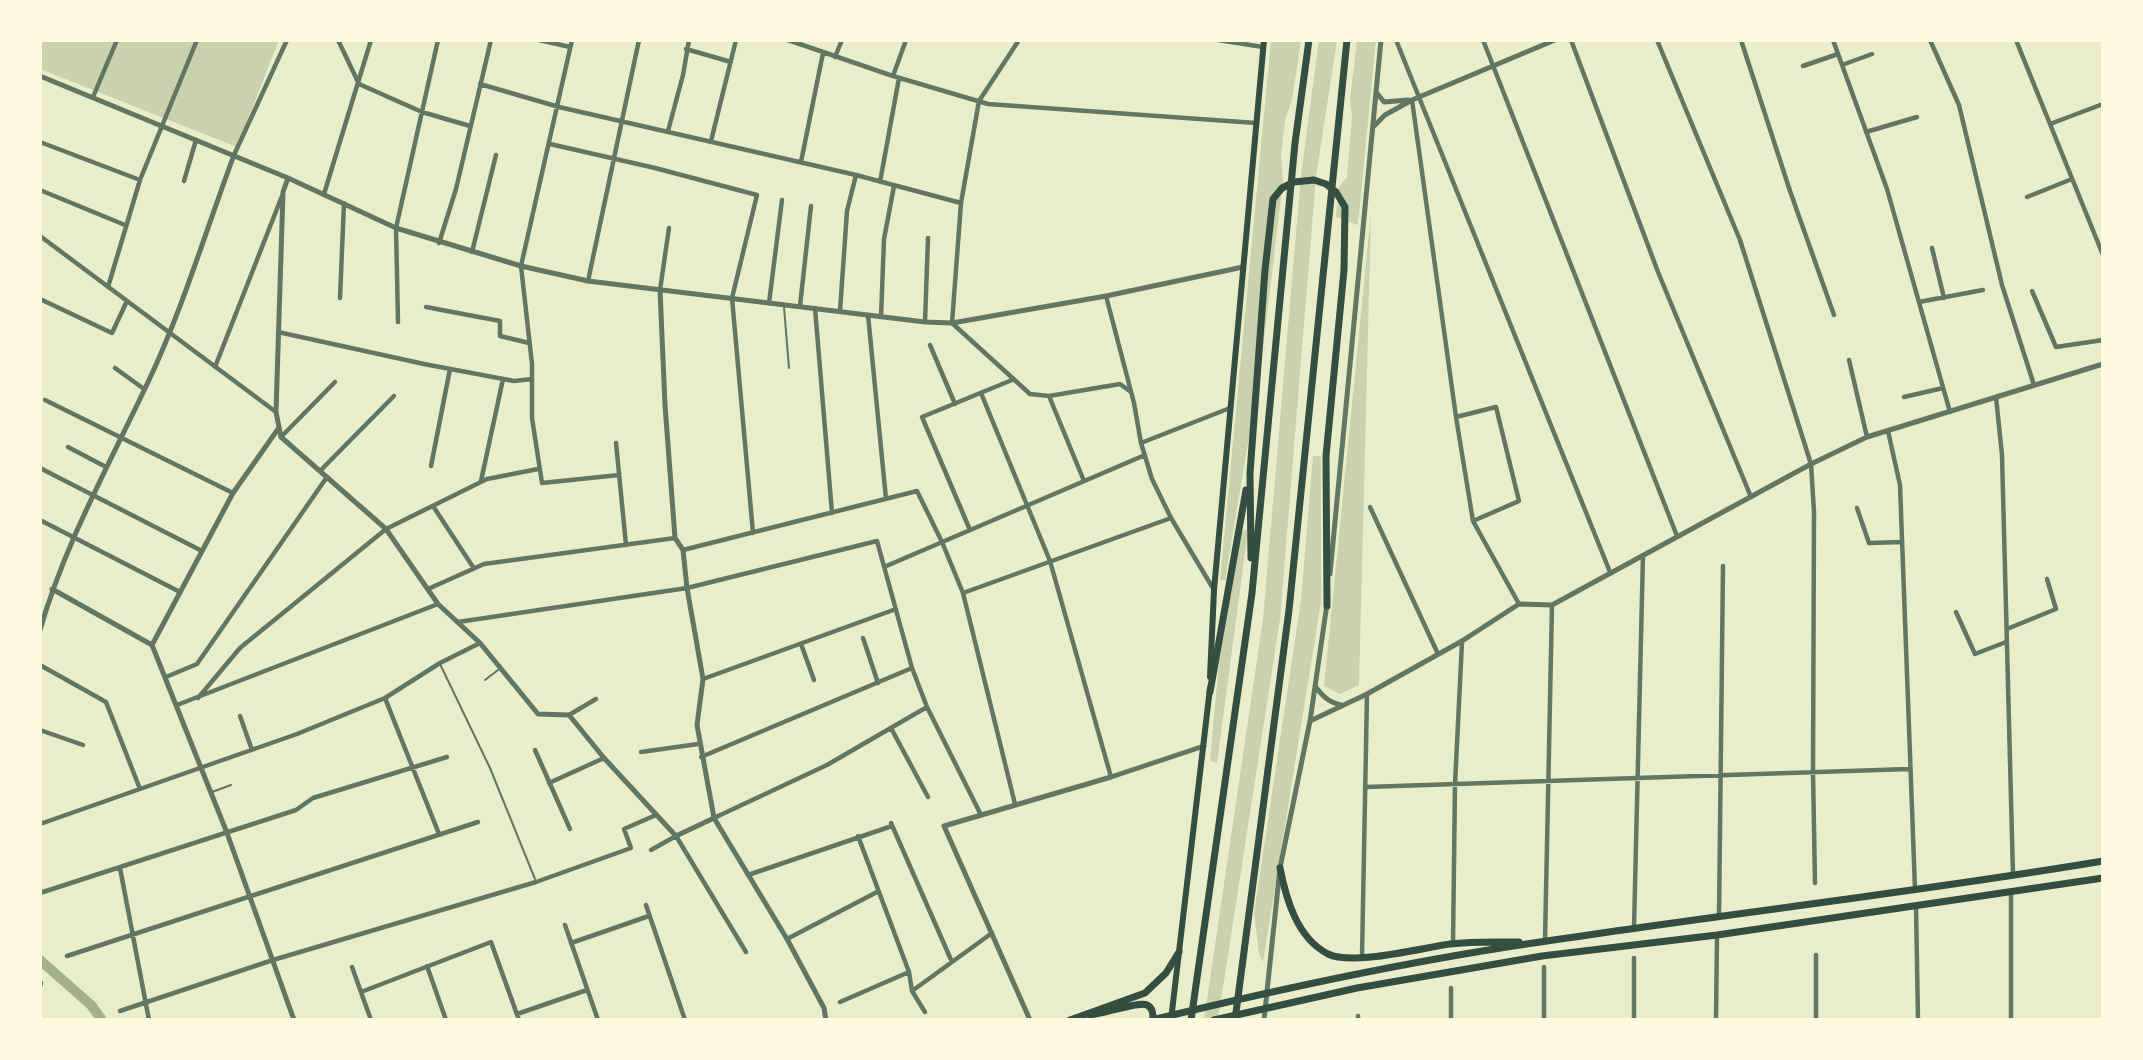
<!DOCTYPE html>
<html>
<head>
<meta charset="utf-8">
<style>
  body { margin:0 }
  #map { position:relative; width:2143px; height:1060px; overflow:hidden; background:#e9edc9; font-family:Ubuntu,sans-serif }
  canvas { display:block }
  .frame { position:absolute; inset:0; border:42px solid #fefae0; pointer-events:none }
</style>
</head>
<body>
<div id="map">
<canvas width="2143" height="1060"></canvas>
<div class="frame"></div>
</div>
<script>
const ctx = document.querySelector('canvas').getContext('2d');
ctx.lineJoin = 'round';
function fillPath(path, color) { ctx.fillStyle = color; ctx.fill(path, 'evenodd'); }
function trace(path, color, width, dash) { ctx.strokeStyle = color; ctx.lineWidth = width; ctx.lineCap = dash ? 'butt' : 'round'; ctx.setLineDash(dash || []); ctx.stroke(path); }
fillPath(new Path2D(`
  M 40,40 L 279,40 L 237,147 L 40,69 Z
  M 1271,40 L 1301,40 L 1292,100 L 1285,120 L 1281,157 L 1283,180 L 1261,366 L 1225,580 L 1220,580 Z
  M 1319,40 L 1337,40 L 1316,177 L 1280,619 L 1218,1020 L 1204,1020 L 1263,619 L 1301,175 Z
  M 1357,40 L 1376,40 L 1358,225 L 1336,217 L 1339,187 L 1347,177 L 1352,115 L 1350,100 Z
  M 1371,213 L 1359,685 L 1340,694 L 1324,686 Z
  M 1313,456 L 1321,456 L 1321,602 L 1263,962 L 1259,954 L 1254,913 L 1301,600 Z
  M 1248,530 L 1217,763 L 1210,761 L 1219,662 L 1242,531 Z`), '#cad2ad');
trace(new Path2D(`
  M 40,960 L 91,1005 L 102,1020`), '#a3b18a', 10);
trace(new Path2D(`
  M 784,307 L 789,368
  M 440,664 L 490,768 L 535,879
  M 485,680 L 498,670
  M 212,792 L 231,785`), '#617663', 2);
trace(new Path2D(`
  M 338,40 L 359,84 L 422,112 L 470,126
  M 539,40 L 570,47
  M 572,40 L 521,266 L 532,364 L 532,418 L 542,483 L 619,475
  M 788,40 L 893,76 L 988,104 L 1256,123
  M 1019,40 L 979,101 L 961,203 L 952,323 L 1030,394 L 1049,396 L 1120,384 L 1131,392
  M 1218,40 L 1263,47
  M 1396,40 L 1610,572
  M 1483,40 L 1677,536
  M 1571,40 L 1658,272 L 1751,497
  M 1657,40 L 1740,240 L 1811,464 L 1814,512 L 1813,772 L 1815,883
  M 1741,40 L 1790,191 L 1834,315
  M 1833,40 L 1887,189 L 1950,412
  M 1930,40 L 1959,105 L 2002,285 L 2034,385
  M 2016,40 L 2103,255
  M 686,49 L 731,62
  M 835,57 L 842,40
  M 1842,65 L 1872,54
  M 1803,66 L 1838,54
  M 893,76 L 906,40
  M 480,84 L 559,107 L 856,175 L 961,203
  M 93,97 L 117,40
  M 1412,100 L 1456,417 L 1473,521 L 1519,604
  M 2050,124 L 2103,104
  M 668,131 L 683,75 L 689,40
  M 1866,132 L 1917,117
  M 711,141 L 736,40
  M 40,142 L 140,180
  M 550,144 L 655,168 L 757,195 L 732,298 L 753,533
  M 234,155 L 287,40
  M 801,162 L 823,53
  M 184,181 L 196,140
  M 880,182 L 899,78
  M 40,190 L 125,225
  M 324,194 L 371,40
  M 2027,197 L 2072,179
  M 40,236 L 276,412
  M 439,243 L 456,189 L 491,40
  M 1932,248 L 1944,298
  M 472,252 L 496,155
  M 588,281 L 639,40
  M 108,287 L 140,180 L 197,40
  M 660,290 L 669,228
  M 2032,291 L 2056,347 L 2103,340
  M 1106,296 L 1134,403 L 1141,443 L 1152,479 L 1171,518 L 1214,590
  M 340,298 L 344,203
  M 40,299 L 112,333 L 127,301
  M 1919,302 L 1983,290
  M 769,303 L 782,200
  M 800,306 L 811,206
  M 426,307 L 500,321 L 500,336 L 529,343
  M 815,308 L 832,513
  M 840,311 L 847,211 L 856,175
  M 868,315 L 886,499
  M 881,317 L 884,239 L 894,186
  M 398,322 L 396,228 L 438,40
  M 925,322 L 928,238
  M 278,332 L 424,364 L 514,381 L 532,379
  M 930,345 L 955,404
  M 1849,360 L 1867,437
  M 215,367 L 282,196
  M 115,368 L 144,389
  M 981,393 L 1050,561 L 1111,777
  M 1049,396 L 1084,481
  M 1904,397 L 1943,388
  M 1996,397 L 2002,455 L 2013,875
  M 45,400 L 233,493
  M 1456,417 L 1496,407 L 1519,501 L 1473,521
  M 1888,431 L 1900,485 L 1915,889
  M 281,437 L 335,382
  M 616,443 L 626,545
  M 1141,443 L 1230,408
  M 68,447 L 106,467
  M 431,466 L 450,369
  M 40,468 L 202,551
  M 320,471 L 394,396
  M 481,481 L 503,379
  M 433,506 L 473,567
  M 1370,507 L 1438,654
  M 1857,508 L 1869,543 L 1902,542
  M 40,520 L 180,592
  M 970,530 L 922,417 L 1012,380
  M 683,550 L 917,491 L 942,542 L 963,593 L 1015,804
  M 884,567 L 1145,455
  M 428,589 L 484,564 L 675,538
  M 963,593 L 1171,518
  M 1956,612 L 1975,654 L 2006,642
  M 458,622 L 687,588 L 877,541 L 912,668 L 927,707 L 981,815
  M 2007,629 L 2056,609 L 2047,579
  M 863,638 L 878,683
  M 801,644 L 814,680
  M 40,665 L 106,702 L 140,789
  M 166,677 L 197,664 L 327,477
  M 703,679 L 896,609
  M 198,698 L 240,648 L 386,529 L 487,479 L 538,469
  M 385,698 L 439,834
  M 177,705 L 438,604
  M 569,715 L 596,699
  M 240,716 L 252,750
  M 891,728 L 928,797
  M 40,730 L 83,745
  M 535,750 L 570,829
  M 641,752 L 698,744
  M 701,757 L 912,668
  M 549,783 L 604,758
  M 1366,787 L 1909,769
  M 714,818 L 827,765 L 927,707
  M 891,823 L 952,962
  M 40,824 L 297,734 L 385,698 L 440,663 L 480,643
  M 858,836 L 909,972 L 912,991 L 925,1012
  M 651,850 L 676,836 L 746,952
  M 120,868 L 149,1020
  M 748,875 L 892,826
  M 2011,892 L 2011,1020
  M 40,893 L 296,810 L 313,798 L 447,757
  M 646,905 L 685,1020
  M 1916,906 L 1918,1020
  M 1719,917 L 1723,566
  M 565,925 L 598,1020
  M 1634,928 L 1643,555
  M 787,939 L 877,892
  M 1545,941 L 1552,605
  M 571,943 L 649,916
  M 1453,944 L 1455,784 L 1462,642
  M 67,956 L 478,822
  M 1362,957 L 1367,694
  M 427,966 L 446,1020
  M 352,967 L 371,1020
  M 1544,967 L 1544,1020
  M 40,986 L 41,983
  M 912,991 L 992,933
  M 361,992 L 491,942 L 519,1020
  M 840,1002 L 909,972
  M 120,1011 L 273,960 L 536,882 L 631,848 L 624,829 L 656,815
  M 517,1014 L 587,990
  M 1358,1020 L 1358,1016
  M 1451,1020 L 1451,988
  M 1634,1020 L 1634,958
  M 1716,1020 L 1717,936
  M 1816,1020 L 1816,955`), '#617663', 4.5);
trace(new Path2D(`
  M 40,76 L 288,178 L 396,228 L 521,266 L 588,281 L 925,322 L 952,323 L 1106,296 L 1243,267
  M 1376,92 L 1384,102 L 1408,100
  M 1373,127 L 1385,115 L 1412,100 L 1555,40
  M 288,178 L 283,192 L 276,412 L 281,437 L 386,529 L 438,604 L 480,643 L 538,714 L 569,715 L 604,758 L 676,836 L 714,818
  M 660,290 L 665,405 L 675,538 L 683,550 L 687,588 L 703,679 L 697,725 L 714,818 L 787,939 L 824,1008 L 826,1020
  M 1330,574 L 1381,40
  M 52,589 L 152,645 L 227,833 L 294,1020
  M 40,630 C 65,543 110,463 149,380 C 183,308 206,230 234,155
  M 152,645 L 233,493 L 278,429
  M 1315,686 C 1323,697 1329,702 1341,705
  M 1310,721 L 1367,694 L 1462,641 L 1519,604 L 1552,605 L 1811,464 L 1867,437 L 2103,364
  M 1030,1020 L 944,826 L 1111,777 L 1204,746
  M 1264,1020 L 1280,868 L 1310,721 L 1327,604`), '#617663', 5);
trace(new Path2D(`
  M 1210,677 L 1214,590 L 1264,40
  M 1171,1020 L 1210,688`), '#344e41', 6);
trace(new Path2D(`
  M 1280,868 C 1286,899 1297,938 1328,954 C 1353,966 1421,948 1450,944 C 1473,941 1497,942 1519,942
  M 1152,1020 C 1283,988 1414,960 1547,941 C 1732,913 1918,892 2103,861
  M 1214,1020 L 1357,988 L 1542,956 L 1717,935 L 2103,878`), '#344e41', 7);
trace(new Path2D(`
  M 1251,558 L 1250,473 L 1265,270 L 1273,199 L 1282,188 L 1294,182 L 1314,180 L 1326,184 L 1336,192 L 1345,207 L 1344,270 L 1326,456 L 1327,606
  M 1210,692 L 1246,490
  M 1090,1015 C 1102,1014 1140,1001 1147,1005 C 1153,1008 1153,1014 1153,1020
  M 1070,1020 L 1145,993 L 1166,973 L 1179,952
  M 1191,1020 L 1252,593 L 1295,143 L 1309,40
  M 1235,1020 L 1289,610 L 1347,40`), '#344e41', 7);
</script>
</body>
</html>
